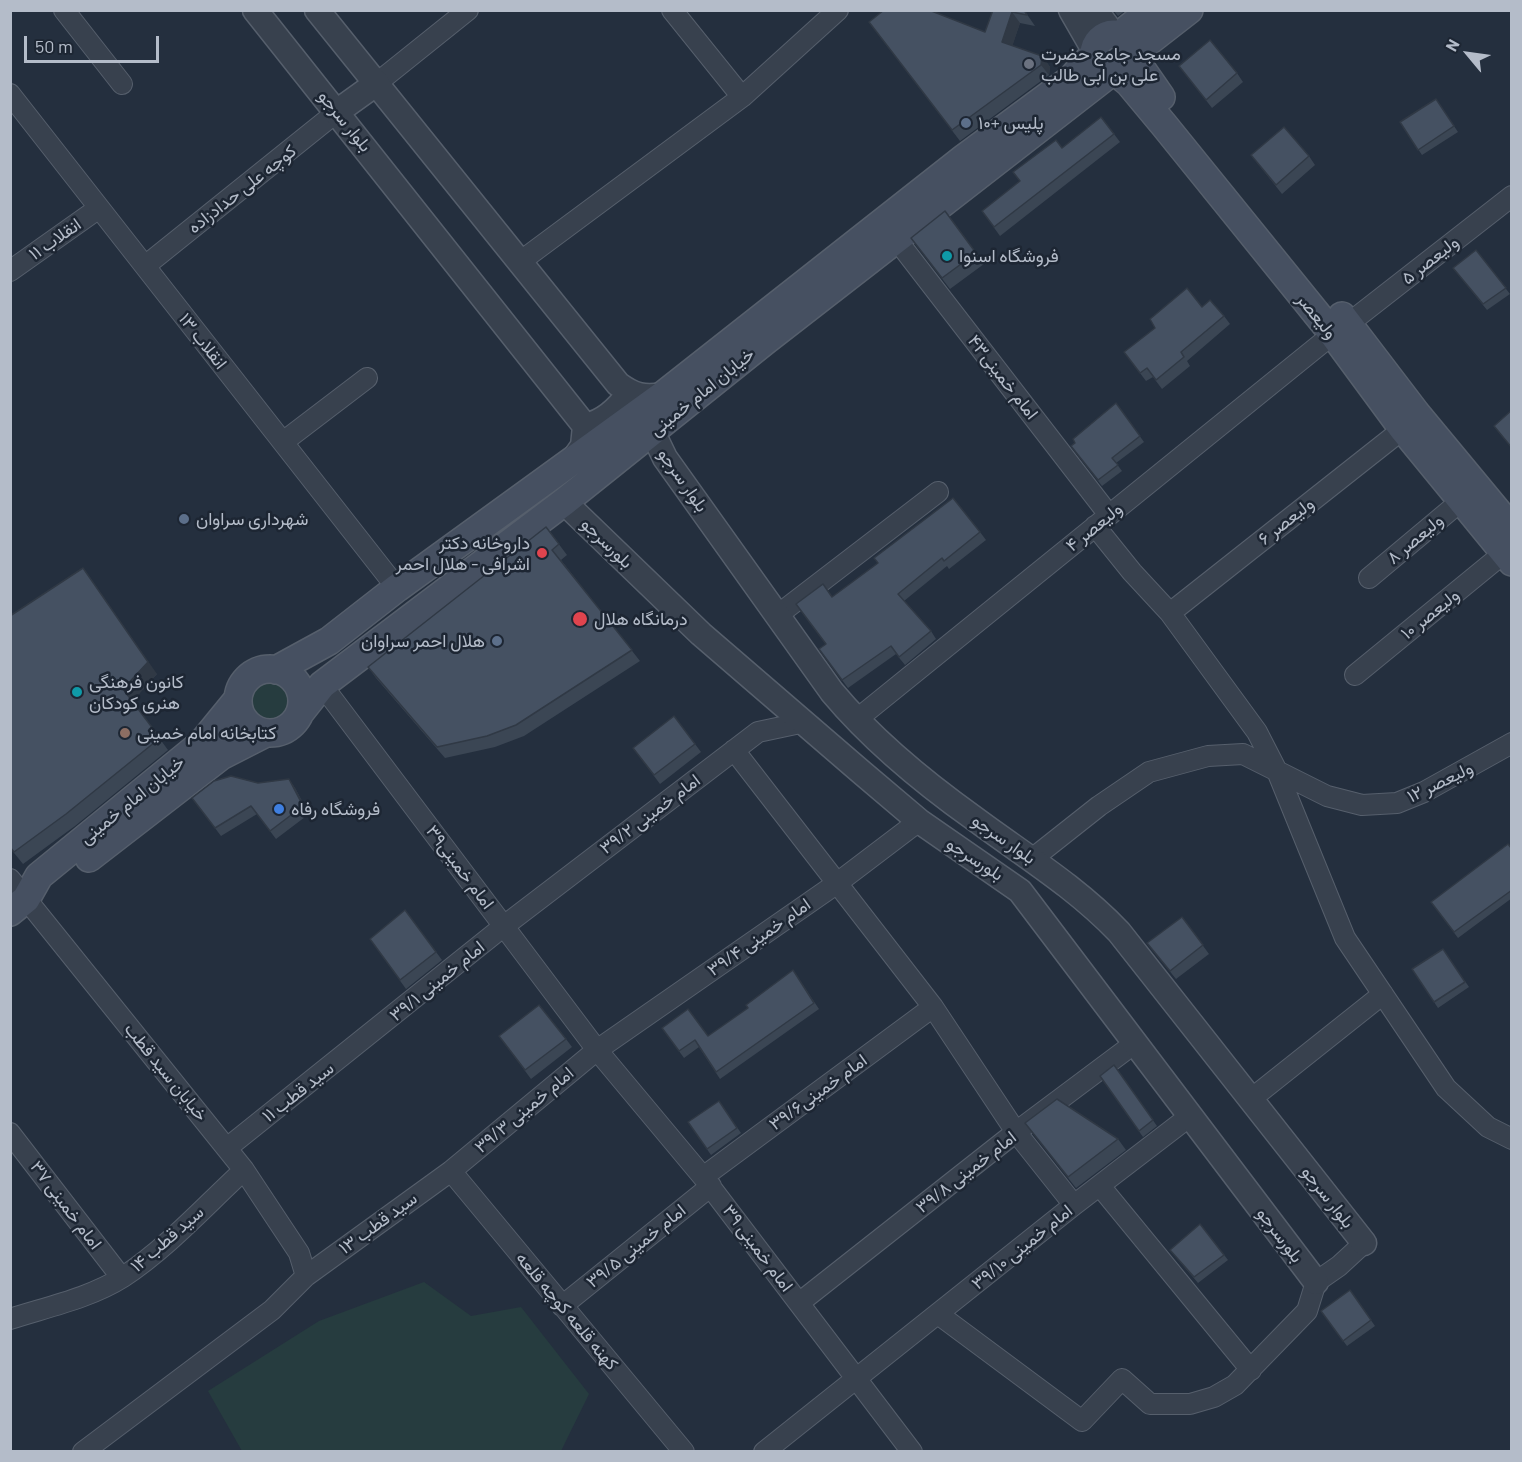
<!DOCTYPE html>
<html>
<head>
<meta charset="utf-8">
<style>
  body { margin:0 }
  #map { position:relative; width:1522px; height:1462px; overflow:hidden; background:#242f3e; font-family:Barlow,sans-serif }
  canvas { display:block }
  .frame { position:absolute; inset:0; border:12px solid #b4bcc9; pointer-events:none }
  .north { position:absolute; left:1438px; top:24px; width:60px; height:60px; -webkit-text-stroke:4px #1d2633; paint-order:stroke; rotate:299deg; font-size:16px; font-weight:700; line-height:24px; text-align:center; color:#b4bcc9 }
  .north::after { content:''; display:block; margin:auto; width:21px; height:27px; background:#b4bcc9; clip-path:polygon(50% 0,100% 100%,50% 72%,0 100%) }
  .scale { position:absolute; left:24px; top:36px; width:135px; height:27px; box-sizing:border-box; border:3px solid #b4bcc9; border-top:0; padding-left:8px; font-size:18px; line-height:21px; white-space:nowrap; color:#b4bcc9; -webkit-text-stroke:4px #1d2633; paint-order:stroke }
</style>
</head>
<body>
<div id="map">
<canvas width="1522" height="1462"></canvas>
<div class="frame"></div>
<div class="north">N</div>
<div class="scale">50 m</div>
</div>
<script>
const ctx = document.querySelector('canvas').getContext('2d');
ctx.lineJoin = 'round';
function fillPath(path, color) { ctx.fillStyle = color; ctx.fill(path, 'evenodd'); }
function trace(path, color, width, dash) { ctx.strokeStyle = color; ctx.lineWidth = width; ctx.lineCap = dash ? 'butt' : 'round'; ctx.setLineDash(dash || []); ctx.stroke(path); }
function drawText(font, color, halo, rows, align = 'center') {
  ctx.font = font + ' Barlow,Vazirmatn,sans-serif'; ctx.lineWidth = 5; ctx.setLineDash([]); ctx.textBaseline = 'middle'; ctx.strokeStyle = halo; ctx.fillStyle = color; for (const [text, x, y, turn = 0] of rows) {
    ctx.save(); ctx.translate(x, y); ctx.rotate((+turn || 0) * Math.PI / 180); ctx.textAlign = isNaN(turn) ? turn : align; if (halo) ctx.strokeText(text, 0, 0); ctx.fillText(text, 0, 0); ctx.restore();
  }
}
fillPath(new Path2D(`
  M247 701a22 22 0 1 1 44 0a22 22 0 1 1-44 0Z
  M 424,1282 L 471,1316 L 521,1307 L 589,1394 L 561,1451 L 242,1451 L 208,1391 L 319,1321 Z`), '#263c3f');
const minor = new Path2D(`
  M 64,10 L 122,84
  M 672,10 L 742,97
  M 377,83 L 468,10
  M 10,94 L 397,588
  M 896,239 L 1109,515
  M 521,261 L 742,97 L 838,10
  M 145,266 L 338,111
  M 10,271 L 99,208
  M 1348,324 L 1512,196
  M 283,442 L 367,378
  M 1095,526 L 1132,572 L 1170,613 L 1257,732 L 1277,771 L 1345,938 L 1446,1088 L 1488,1127 L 1512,1139
  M 1369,578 L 1461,501
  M 1170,613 L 1403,429
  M 779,614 L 938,492
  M 1355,675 L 1504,553
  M 322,685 L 597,1050 L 703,1177 L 912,1452
  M 856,720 L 1333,334
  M 734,750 L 933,1007 L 1016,1132 L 1074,1205
  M 1032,859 L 1099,806 L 1149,772 L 1208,756 L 1243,754 L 1327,796 L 1362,805 L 1397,803 L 1424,792 L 1512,743
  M 10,879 L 244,1170 L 299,1253 L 306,1276
  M 1251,1099 L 1383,994
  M 10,1133 L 121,1277
  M 227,1148 L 504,926 L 758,732 L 805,722
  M 451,1171 L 684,1452
  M 703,1177 L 933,1007
  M 1100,1186 L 1251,1370
  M 799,1303 L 1016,1132 L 1135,1043
  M 562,1306 L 711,1186
  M 938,1314 L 1082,1421 L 1122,1379 L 1150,1404 L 1190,1404 L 1214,1397 L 1235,1385 L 1307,1311 L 1316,1282 L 1339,1266 L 1364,1243
  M 10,1319 C 47,1307 90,1298 123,1277 C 167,1248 205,1206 244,1170
  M 83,1452 L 272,1310 L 306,1276 L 451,1171 L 597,1050 L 836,884 L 919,821
  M 764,1452 L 1074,1205 L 1190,1116`);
const tertiary = new Path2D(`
  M 255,10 L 585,426 L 583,446 L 571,463
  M 317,10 L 618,384 C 634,396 644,398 663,395
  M 1071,10 L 1094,50
  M 1095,10 L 1113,34
  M 338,111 L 377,83
  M 585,426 C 604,422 618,409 629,393
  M 652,431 L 665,458 L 832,692 C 873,741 923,782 975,819 C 1025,856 1076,887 1119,932 L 1364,1243
  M 564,502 L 701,634 L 860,771 L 919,821 L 1020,891 L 1316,1282`);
const secondary = new Path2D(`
  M1094 54a20 20 0 1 1 40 0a20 20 0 1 1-40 0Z
  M 1120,35 L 1151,10
  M 1135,52 L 1189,10
  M 1134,58 L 1161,97
  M 1118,74 L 1129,83 L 1164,125 L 1333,334 L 1403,429 L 1512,562
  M 1342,316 L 1416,413 L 1512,529
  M238 701a32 32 0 1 1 64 0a32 32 0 1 1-64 0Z
  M 276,670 L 329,641 L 397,588 L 663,395 L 964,158 L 1071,79 L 1094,54
  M 299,714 L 322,685 L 564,502 L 765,341 L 1109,74
  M 89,858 L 221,756 L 266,733
  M 10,912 L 26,899 L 39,876 L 202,743 L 238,699`);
trace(minor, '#565f6c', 22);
trace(tertiary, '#565f6c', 27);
trace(secondary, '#565f6c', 30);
trace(minor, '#38414e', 20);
trace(tertiary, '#38414e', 24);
trace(secondary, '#465061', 27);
fillPath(new Path2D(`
  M 993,10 L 1024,10 L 1035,26 L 1020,23 L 1012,46 L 1042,56 L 1050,67 L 1049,75 L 960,141 L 869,22 L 985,32 Z
  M 1113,10 L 1126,10 L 1118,16 Z
  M 1179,66 L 1237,73 L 1243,82 L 1212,108 Z
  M 1436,99 L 1458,132 L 1422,155 L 1400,122 Z
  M 1114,134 L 1120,142 L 1000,236 L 982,211 L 1062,148 Z
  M 1251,155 L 1309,156 L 1315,165 L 1282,194 Z
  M 911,238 L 976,253 L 984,264 L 950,289 Z
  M 1476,250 L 1510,294 L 1487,310 L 1457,273 Z
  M 1202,307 L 1224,316 L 1230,324 L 1187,361 L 1190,366 L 1162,389 L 1153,377 L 1146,381 L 1124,352 Z
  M 1116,403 L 1144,442 L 1116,463 L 1122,471 L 1102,486 L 1071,446 Z
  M 546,527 L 567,555 L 561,560 L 640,661 L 524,736 L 495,747 L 445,758 L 376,678 L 368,667 Z
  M 980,532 L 986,540 L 949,569 L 947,566 L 904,601 L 931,631 L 936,639 L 905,665 L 896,654 L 848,688 L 819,649 L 826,645 L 832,597 Z
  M 10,616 L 157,674 L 132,701 L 168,750 L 75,826 L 23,864 L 10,848 Z
  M 674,716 L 701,752 L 660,784 L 639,756 Z
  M 289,779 L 295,788 L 309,814 L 276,839 L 257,814 L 221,836 L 192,798 Z
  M 1512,849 L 1512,898 L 1458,938 L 1431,902 Z
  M 405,910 L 442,960 L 406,989 L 370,939 Z
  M 1182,917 L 1209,954 L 1176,979 L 1147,943 Z
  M 1443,949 L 1469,987 L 1438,1008 L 1412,969 Z
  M 793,970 L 819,1009 L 720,1079 L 699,1047 L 684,1058 L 662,1028 L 708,1036 L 748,1008 Z
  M 499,1036 L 566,1039 L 572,1047 L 531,1079 Z
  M 1114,1065 L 1157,1126 L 1143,1137 L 1100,1076 Z
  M 719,1101 L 741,1133 L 711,1155 L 688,1122 Z
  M 1025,1123 L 1118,1139 L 1126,1150 L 1076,1188 Z
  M 1200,1224 L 1228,1260 L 1198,1283 L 1170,1250 Z
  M 1350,1290 L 1375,1326 L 1347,1346 L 1321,1311 Z`), '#3b4654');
fillPath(new Path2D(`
  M 1012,12 L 1020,23 L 1010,53 L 1002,42 Z
  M 1042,56 L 1050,67 L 1049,75 L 1041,65 Z
  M 92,581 L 157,674 L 132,702 L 123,689 Z
  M 289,779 L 295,788 L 309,814 L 303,806 Z`), '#303945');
const building = new Path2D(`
  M 884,10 L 929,10 L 985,32 L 993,10 L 1024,10 L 1027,15 L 1012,12 L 1002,42 L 1042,56 L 1041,65 L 952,130 L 869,22 Z
  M 1210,40 L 1237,73 L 1206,100 L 1179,66 Z
  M 1436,99 L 1454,126 L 1418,150 L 1400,122 Z
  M 1101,117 L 1114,134 L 994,227 L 982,211 L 1020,181 L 1013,172 L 1056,140 L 1062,148 Z
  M 1284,127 L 1309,156 L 1276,185 L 1251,155 Z
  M 945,211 L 976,253 L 942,278 L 911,238 Z
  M 1476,250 L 1506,288 L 1483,304 L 1453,268 Z
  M 1187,288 L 1202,307 L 1210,300 L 1224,316 L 1181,352 L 1184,357 L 1156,380 L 1147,368 L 1140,373 L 1124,352 L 1155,328 L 1150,319 Z
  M 1116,403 L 1140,436 L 1112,458 L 1118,465 L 1098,480 L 1071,446 L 1075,443 L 1073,439 Z
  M 1512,410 L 1512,448 L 1494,426 Z
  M 953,498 L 980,532 L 944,561 L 942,558 L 898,594 L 931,631 L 899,657 L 891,646 L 842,680 L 819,649 L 826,644 L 796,604 L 823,584 L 832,597 L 878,563 L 874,558 Z
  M 546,527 L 559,544 L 552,550 L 632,650 L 516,725 L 487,736 L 437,747 L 368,667 Z
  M 83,568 L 148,662 L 123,689 L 160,738 L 66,814 L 14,852 L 10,847 L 10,616 Z
  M 674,716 L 695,744 L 654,775 L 633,748 Z
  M 231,776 L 258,783 L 289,779 L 303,806 L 270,831 L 251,806 L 215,828 L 192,798 L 214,781 Z
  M 1508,844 L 1512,849 L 1512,890 L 1454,932 L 1431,902 Z
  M 405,910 L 436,952 L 400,980 L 370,939 Z
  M 1182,917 L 1203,945 L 1170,971 L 1147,943 Z
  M 1443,949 L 1465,982 L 1434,1002 L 1412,969 Z
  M 793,970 L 814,1003 L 716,1072 L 695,1040 L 679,1051 L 662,1028 L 688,1009 L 708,1036 L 748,1008 L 746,1005 Z
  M 539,1005 L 566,1039 L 525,1070 L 499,1036 Z
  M 1114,1065 L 1153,1120 L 1139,1131 L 1100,1076 Z
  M 1057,1099 L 1118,1139 L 1068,1177 L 1025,1123 Z
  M 719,1101 L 737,1128 L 707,1149 L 688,1122 Z
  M 1200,1224 L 1224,1255 L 1194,1277 L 1170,1250 Z
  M 1350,1290 L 1371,1320 L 1343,1341 L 1321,1311 Z`);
fillPath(building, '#455162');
trace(building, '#303945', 1.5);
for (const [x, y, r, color] of [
  [1029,64,6,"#6b7280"],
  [966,123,6,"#5c6f8a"],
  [947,256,6,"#0f9aa8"],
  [184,519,6,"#5c6f8a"],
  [542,553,6,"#e0444e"],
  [580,619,8,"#e0444e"],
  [497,641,6,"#5c6f8a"],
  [77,692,6,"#0f9aa8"],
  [125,733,6,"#8d6e63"],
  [279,809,6,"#3f7fe0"]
]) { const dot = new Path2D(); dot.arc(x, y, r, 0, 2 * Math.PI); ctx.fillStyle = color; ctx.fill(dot); trace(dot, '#1d2633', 2); }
drawText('18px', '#b4bcc9', '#1d2633', [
  ["مسجد جامع حضرت",1041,54],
  ["علی بن ابی طالب",1041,75],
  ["پلیس +۱۰",978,123],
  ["فروشگاه اسنوا",959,256],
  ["شهرداری سراوان",196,519],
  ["داروخانه دکتر",530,543,"right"],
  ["اشرافی - هلال احمر",530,564,"right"],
  ["درمانگاه هلال",594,619],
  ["هلال احمر سراوان",485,641,"right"],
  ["کانون فرهنگی",89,682],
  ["هنری کودکان",89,703],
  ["کتابخانه امام خمینی",137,733],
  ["فروشگاه رفاه",291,809]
], 'left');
drawText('18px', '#b4bcc9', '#1d2633', [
  ["بلوار سرجو",345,121,51],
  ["کوچه علی حدادزاده",242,189,-38],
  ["انقلاب ۱۱",55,239,-35],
  ["ولیعصر ۵",1430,260,-38],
  ["ولیعصر",1317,316,51],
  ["انقلاب ۱۳",203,341,52],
  ["امام خمینی۴۳",1003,377,52],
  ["خیابان امام خمینی",702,392,-39],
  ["بلوار سرجو",683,480,55],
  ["ولیعصر ۶",1286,521,-38],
  ["ولیعصر ۴",1094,527,-39],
  ["ولیعصر ۸",1415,539,-40],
  ["بلورسرجو",607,543,44],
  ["ولیعصر ۱۰",1430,614,-39],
  ["ولیعصر ۱۲",1440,782,-26],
  ["خیابان امام خمینی",132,800,-39],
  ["امام خمینی ۳۹/۲",650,814,-37],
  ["بلوار سرجو",1004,839,35],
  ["بلورسرجو",975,859,33],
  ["امام خمینی۳۹",460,867,53],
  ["امام خمینی ۳۹/۴",759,937,-35],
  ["امام خمینی ۳۹/۱",437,981,-39],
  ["خیابان سید قطب",166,1072,51],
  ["سید قطب ۱۱",298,1092,-38],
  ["امام خمینی۳۹/۶",818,1092,-36],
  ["امام خمینی ۳۹/۳",524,1110,-40],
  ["امام خمینی ۳۹/۸",966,1172,-38],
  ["بلوار سرجو",1328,1197,52],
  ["امام خمینی ۳۷",66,1205,53],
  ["سید قطب ۱۳",378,1223,-36],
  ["بلورسرجو",1280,1235,53],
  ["سید قطب ۱۴",167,1239,-41],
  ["امام خمینی ۳۹/۵",636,1246,-39],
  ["امام خمینی ۳۹/۱۰",1022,1247,-39],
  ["امام خمینی ۳۹",758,1248,53],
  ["کهنه قلعه کوچه قلعه",567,1311,50]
]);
</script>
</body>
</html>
